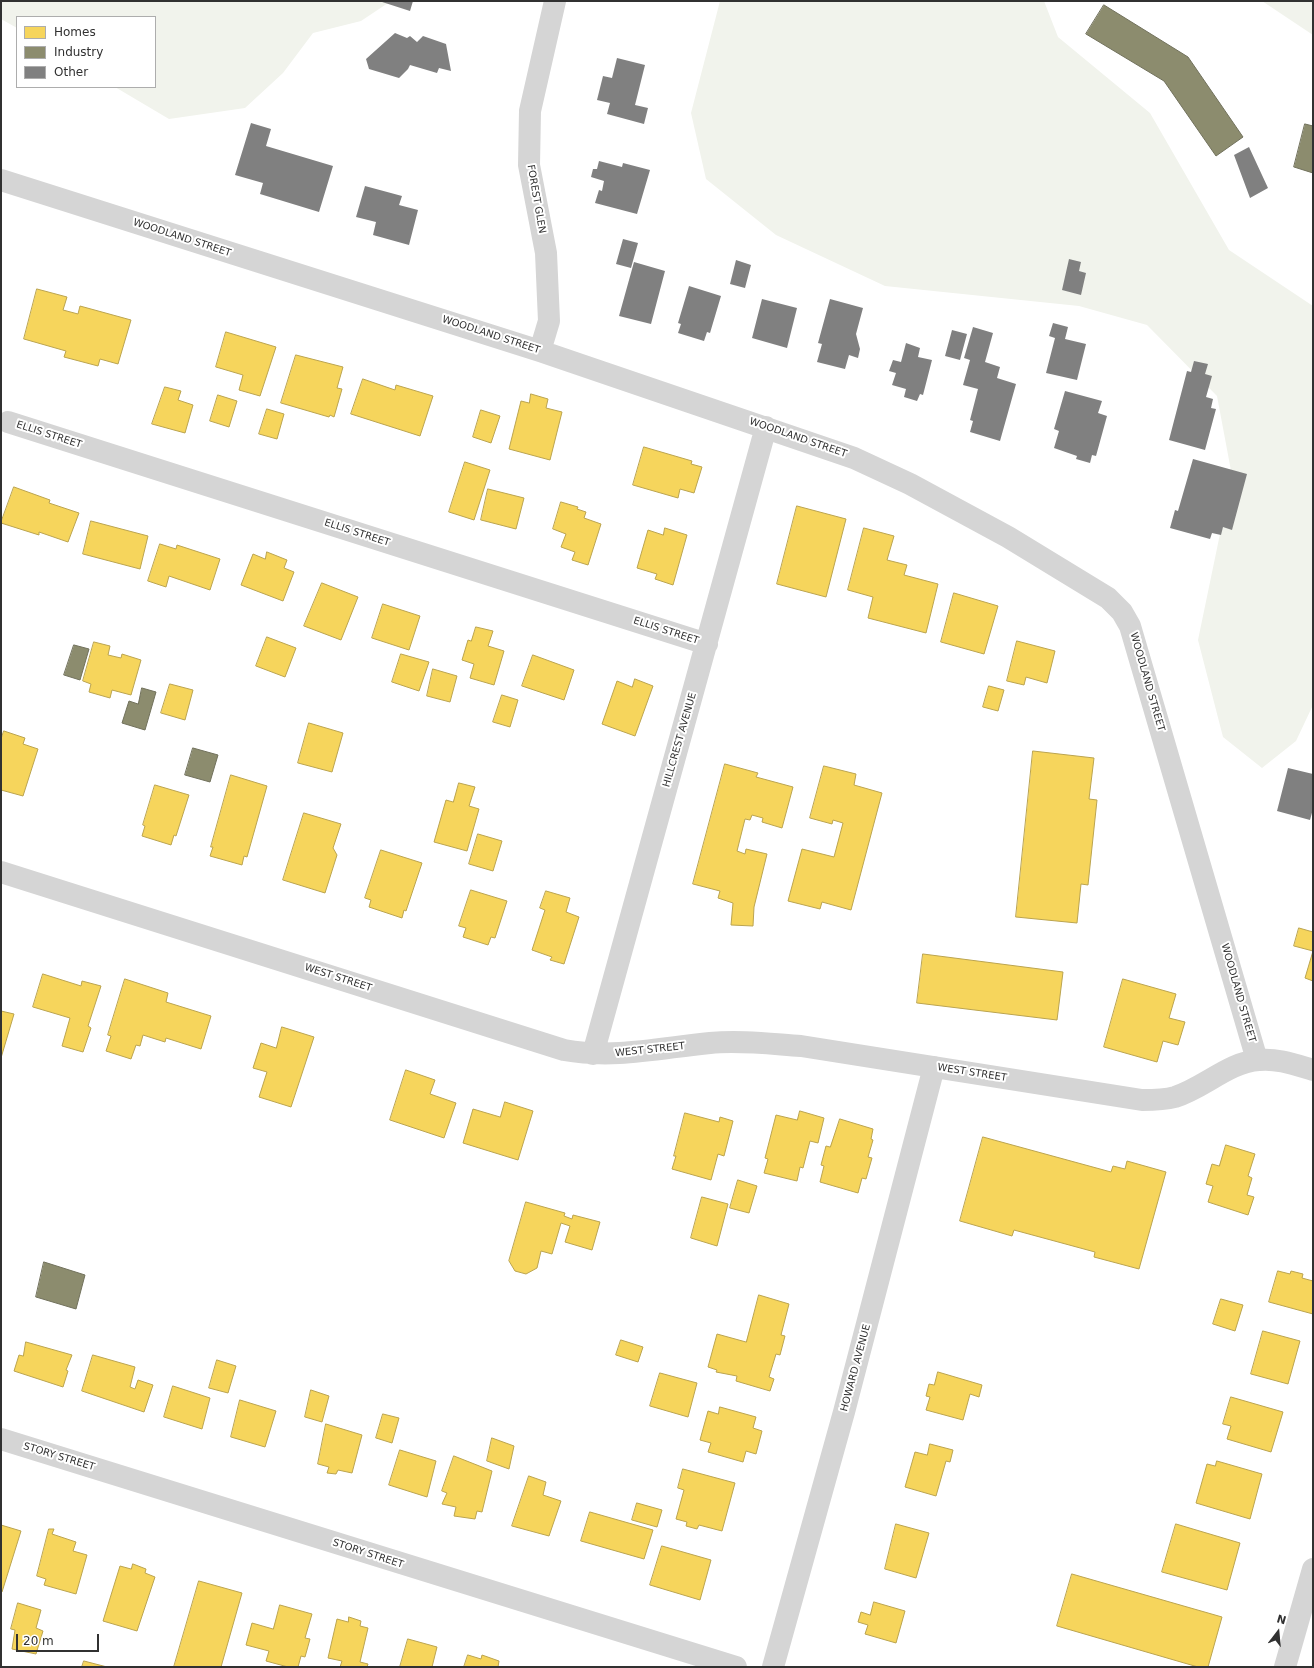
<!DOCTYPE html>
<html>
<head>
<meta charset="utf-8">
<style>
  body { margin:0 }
  #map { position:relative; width:1314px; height:1668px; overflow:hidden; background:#fff; font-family:"DejaVu Sans",sans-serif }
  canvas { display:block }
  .frame { position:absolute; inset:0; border:2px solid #313131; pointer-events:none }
  .legend { position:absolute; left:16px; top:16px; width:140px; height:72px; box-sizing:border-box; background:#fff; border:1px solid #adadad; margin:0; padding:5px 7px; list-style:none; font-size:12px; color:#313131 }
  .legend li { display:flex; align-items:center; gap:8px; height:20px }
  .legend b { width:20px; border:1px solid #adadad }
  .north { position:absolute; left:1258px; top:1612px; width:40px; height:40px; -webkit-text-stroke:3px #fff; paint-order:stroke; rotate:16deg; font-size:11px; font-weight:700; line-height:16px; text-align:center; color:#313131 }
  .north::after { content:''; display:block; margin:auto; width:14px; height:18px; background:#313131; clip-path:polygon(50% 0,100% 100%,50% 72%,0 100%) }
  .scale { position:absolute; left:16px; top:1634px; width:83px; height:18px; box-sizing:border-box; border:2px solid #313131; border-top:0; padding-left:5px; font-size:12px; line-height:14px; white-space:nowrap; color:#313131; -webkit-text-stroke:3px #fff; paint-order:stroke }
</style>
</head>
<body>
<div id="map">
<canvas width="1314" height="1668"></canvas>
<div class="frame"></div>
<ul class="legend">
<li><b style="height:11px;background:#f6d55c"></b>Homes</li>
<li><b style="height:11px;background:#8c8c6e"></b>Industry</li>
<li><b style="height:11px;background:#808080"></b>Other</li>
</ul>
<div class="north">N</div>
<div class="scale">20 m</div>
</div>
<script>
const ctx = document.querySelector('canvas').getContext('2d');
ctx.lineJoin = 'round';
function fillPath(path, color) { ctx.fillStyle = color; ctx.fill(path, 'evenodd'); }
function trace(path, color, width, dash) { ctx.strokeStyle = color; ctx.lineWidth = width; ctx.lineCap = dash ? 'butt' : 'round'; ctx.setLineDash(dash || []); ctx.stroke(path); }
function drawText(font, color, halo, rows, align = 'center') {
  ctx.font = font + ' "DejaVu Sans",sans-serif'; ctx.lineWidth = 4; ctx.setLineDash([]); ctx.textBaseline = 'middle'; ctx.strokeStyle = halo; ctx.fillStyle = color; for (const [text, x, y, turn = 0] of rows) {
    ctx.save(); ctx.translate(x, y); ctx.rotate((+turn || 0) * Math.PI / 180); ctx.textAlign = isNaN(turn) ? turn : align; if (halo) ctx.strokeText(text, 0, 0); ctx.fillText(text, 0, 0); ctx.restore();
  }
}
fillPath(new Path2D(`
  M 1,1 L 391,1 L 361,21 L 313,33 L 283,73 L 245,108 L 169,119 L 115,87 L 155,87 L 155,17 L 17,17 L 17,28 L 1,19 Z
  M 720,1 L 1044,1 L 1058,37 L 1150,113 L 1229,250 L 1313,306 L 1313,705 L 1296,741 L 1262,768 L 1223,737 L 1198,640 L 1232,476 L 1217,396 L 1147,325 L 1079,306 L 885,286 L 776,235 L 706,179 L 691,113 Z
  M 1262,1 L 1313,1 L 1313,35 Z`), '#f1f3ec');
const homes = new Path2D(`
  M 37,289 L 67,297 L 63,310 L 78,314 L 80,306 L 131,320 L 118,364 L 100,359 L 98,366 L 64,357 L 66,351 L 24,339 Z
  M 226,332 L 276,347 L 260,396 L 239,390 L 243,375 L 216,367 Z
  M 296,355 L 343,367 L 337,388 L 342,389 L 334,417 L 330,415 L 329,417 L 281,403 Z
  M 363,379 L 395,390 L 396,385 L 433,396 L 420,436 L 351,414 Z
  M 165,387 L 181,391 L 178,400 L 193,405 L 185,433 L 152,424 Z
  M 531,394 L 548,399 L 546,408 L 562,412 L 550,460 L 509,449 L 521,401 L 529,403 Z
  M 218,395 L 237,401 L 229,427 L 210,421 Z
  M 267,409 L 284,414 L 277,439 L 259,434 Z
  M 481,410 L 500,416 L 491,443 L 473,437 Z
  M 644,447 L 692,461 L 691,464 L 702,467 L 694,493 L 680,489 L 678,498 L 633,485 Z
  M 465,462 L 490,470 L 474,520 L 449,512 Z
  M 14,487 L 50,500 L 49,503 L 79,513 L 68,542 L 39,532 L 39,535 L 1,523 Z
  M 488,489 L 524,498 L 516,529 L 481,520 Z
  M 561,502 L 578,507 L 577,509 L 586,512 L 584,518 L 601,524 L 588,565 L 572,560 L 575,552 L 561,547 L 566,534 L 553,529 Z
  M 797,506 L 846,519 L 826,597 L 777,584 Z
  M 91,521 L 148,536 L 140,569 L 83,554 Z
  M 665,528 L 687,535 L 673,585 L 655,579 L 657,574 L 637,568 L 648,530 L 663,535 Z
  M 864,528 L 894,536 L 887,560 L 907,565 L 904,575 L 938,584 L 926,633 L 868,618 L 873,597 L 848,590 Z
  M 160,544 L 176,549 L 177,545 L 220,559 L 210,590 L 169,576 L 166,587 L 148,581 Z
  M 267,552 L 287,560 L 284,568 L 294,572 L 283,601 L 241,585 L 253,554 L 265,559 Z
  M 322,583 L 358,597 L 341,640 L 304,626 Z
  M 954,593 L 998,606 L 984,654 L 941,642 Z
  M 383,604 L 420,616 L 409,650 L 372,638 Z
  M 476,627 L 493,631 L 488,646 L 504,651 L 494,685 L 470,678 L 474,664 L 462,660 L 468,640 L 471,641 Z
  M 267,637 L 296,648 L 285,677 L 256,666 Z
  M 1017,641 L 1055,651 L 1047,683 L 1026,677 L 1024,685 L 1007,681 Z
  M 94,642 L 110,646 L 108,655 L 121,658 L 122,654 L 141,660 L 131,695 L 112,690 L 110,698 L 89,692 L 91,684 L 83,681 Z
  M 401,654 L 429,662 L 419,691 L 392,682 Z
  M 533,655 L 574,670 L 564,700 L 522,686 Z
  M 433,669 L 457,676 L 450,702 L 427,696 Z
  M 635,679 L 653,686 L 635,736 L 602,724 L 617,681 L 632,687 Z
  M 170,684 L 193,690 L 185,720 L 161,713 Z
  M 989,686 L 1004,690 L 998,711 L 983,707 Z
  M 502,695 L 518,700 L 510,727 L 493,722 Z
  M 309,723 L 343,733 L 332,772 L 298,763 Z
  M 4,731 L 25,738 L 23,744 L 38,749 L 23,796 L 1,790 L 1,739 Z
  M 1033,751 L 1094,758 L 1089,799 L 1097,800 L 1088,885 L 1081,884 L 1077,923 L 1016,917 Z
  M 725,764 L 758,773 L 756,777 L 793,787 L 782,828 L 762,822 L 763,818 L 752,815 L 750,820 L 745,819 L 737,851 L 745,854 L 746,849 L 767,854 L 754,907 L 753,926 L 731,925 L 733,903 L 718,898 L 720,891 L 693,884 Z
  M 824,766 L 856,774 L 854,785 L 882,793 L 851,910 L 822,902 L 820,909 L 788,901 L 802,849 L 834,857 L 843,823 L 833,820 L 832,824 L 810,818 Z
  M 231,775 L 267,786 L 247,857 L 244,856 L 242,865 L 210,856 L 213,847 L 211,847 Z
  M 459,783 L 475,787 L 469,806 L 479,809 L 467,851 L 434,842 L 446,800 L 453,802 Z
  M 155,785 L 189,795 L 176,836 L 174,835 L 171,845 L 142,836 L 145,826 L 143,825 Z
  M 304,813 L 341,824 L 333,848 L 337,855 L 325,893 L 283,880 Z
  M 478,834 L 502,841 L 493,871 L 469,864 Z
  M 381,850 L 422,863 L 406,911 L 404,910 L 402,918 L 369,907 L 371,900 L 365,898 Z
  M 471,890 L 507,901 L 495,938 L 491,937 L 488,945 L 463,937 L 466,928 L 459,926 Z
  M 546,891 L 570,898 L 566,912 L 579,917 L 564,964 L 550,960 L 552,957 L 532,950 L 545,910 L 540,908 Z
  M 1299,928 L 1313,932 L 1313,981 L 1305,978 L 1313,951 L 1294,946 Z
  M 923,954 L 1063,972 L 1057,1020 L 917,1003 Z
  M 43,974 L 81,986 L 82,981 L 101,986 L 88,1026 L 91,1028 L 83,1052 L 62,1046 L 70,1018 L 33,1007 Z
  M 125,979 L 168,993 L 166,1002 L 211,1016 L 201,1049 L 166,1038 L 165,1042 L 143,1035 L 140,1046 L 136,1045 L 131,1059 L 106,1051 L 111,1036 L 108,1035 Z
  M 1123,979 L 1176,994 L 1169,1018 L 1185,1022 L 1178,1045 L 1163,1041 L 1157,1062 L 1104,1047 Z
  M 1,1011 L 14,1014 L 1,1058 Z
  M 282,1027 L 314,1037 L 291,1107 L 259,1097 L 267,1072 L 253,1068 L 261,1043 L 276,1048 Z
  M 406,1070 L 435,1080 L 430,1094 L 456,1103 L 444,1138 L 390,1120 Z
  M 505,1102 L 533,1111 L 518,1160 L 463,1143 L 473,1109 L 500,1117 Z
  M 800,1111 L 824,1118 L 818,1143 L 810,1141 L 803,1168 L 800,1167 L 797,1181 L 764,1173 L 768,1159 L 765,1158 L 776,1115 L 797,1120 Z
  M 685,1113 L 719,1122 L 720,1117 L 733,1121 L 724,1156 L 718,1154 L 711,1180 L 672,1169 L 676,1156 L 674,1156 Z
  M 840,1119 L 873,1129 L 871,1139 L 873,1140 L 868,1157 L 872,1158 L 866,1179 L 862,1178 L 858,1193 L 820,1182 L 824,1166 L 821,1165 L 826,1146 L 830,1147 Z
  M 983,1137 L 1111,1172 L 1113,1166 L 1125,1169 L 1127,1161 L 1166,1172 L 1139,1269 L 1094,1257 L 1095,1252 L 1014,1230 L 1012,1236 L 960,1221 Z
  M 1226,1145 L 1255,1154 L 1248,1176 L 1252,1178 L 1247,1195 L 1254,1197 L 1248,1215 L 1208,1202 L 1213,1186 L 1206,1184 L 1212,1164 L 1219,1166 Z
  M 738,1180 L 757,1186 L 749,1213 L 730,1208 Z
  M 702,1197 L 728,1204 L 717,1246 L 691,1238 Z
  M 526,1202 L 565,1213 L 564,1216 L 572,1219 L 573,1215 L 600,1222 L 592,1250 L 565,1242 L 570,1226 L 561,1223 L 552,1254 L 541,1251 L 537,1268 L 526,1274 L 515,1271 L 509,1261 Z
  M 1278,1271 L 1290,1274 L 1291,1271 L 1303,1274 L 1302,1278 L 1313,1281 L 1313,1314 L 1269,1302 Z
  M 759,1295 L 789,1304 L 781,1335 L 785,1336 L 780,1355 L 776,1354 L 769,1377 L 774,1379 L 770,1391 L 736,1381 L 737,1376 L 716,1372 L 717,1370 L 708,1367 L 717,1334 L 746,1342 Z
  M 1221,1299 L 1243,1305 L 1235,1331 L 1213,1324 Z
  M 1263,1331 L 1300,1341 L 1288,1384 L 1251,1374 Z
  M 621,1340 L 643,1347 L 638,1362 L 616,1355 Z
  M 26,1342 L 72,1355 L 66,1370 L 68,1371 L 63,1387 L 14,1371 L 19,1355 L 23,1356 Z
  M 93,1355 L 135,1367 L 130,1387 L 135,1389 L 138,1380 L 153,1385 L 144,1412 L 82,1391 Z
  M 217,1360 L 236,1366 L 228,1393 L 209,1388 Z
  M 938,1372 L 982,1385 L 979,1397 L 970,1394 L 963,1420 L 926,1410 L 930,1397 L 926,1396 L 929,1384 L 934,1385 Z
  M 660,1373 L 697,1383 L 688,1417 L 650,1406 Z
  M 173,1386 L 210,1398 L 202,1429 L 164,1417 Z
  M 311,1390 L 329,1396 L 322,1422 L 305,1417 Z
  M 1231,1397 L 1283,1412 L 1271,1452 L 1227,1439 L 1231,1426 L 1223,1424 Z
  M 240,1400 L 276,1411 L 265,1447 L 231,1437 Z
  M 720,1407 L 756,1417 L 753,1428 L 762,1431 L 756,1454 L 746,1451 L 743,1462 L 708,1452 L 711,1443 L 700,1440 L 708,1411 L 718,1414 Z
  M 383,1414 L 399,1418 L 392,1443 L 376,1438 Z
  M 326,1424 L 362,1435 L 352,1473 L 338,1470 L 336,1474 L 327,1473 L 329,1467 L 318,1464 Z
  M 492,1438 L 514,1446 L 509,1469 L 487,1461 Z
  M 930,1444 L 953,1450 L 950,1462 L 946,1461 L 936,1496 L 905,1487 L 915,1452 L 927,1455 Z
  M 400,1450 L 436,1461 L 427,1497 L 389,1485 Z
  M 454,1456 L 492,1471 L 482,1512 L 477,1511 L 475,1519 L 454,1516 L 456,1507 L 442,1504 L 447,1493 L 442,1491 Z
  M 1217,1461 L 1262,1474 L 1250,1519 L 1196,1503 L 1207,1464 L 1215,1466 Z
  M 683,1469 L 735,1483 L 722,1531 L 699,1525 L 697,1529 L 686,1526 L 687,1522 L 676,1519 L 684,1490 L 678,1488 Z
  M 529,1476 L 546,1482 L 543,1495 L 561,1501 L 549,1536 L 512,1526 Z
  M 637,1503 L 662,1510 L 657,1527 L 632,1520 Z
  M 590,1512 L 653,1530 L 644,1559 L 581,1541 Z
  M 896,1524 L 929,1533 L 916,1578 L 885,1569 Z
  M 1176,1524 L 1240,1543 L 1227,1590 L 1162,1572 Z
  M 1,1525 L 21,1531 L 2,1592 L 1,1592 Z
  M 49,1529 L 54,1529 L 52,1534 L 76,1542 L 73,1551 L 87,1555 L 76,1594 L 44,1585 L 46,1579 L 37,1576 Z
  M 662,1546 L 711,1560 L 700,1600 L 650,1585 Z
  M 133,1564 L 146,1569 L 145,1573 L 155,1577 L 137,1631 L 103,1621 L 120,1566 L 131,1569 Z
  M 1072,1574 L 1222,1617 L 1208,1667 L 1198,1667 L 1057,1626 Z
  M 199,1581 L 242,1593 L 221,1667 L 174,1667 Z
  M 874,1602 L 905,1611 L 896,1643 L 865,1634 L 868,1625 L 858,1622 L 861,1612 L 870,1615 Z
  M 18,1603 L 41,1610 L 36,1628 L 43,1631 L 36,1654 L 12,1649 L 15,1630 L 11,1629 Z
  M 280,1605 L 312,1614 L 305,1638 L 310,1639 L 305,1657 L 301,1656 L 298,1667 L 288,1667 L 266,1661 L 269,1651 L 246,1645 L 252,1623 L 273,1629 Z
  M 349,1617 L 361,1621 L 360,1626 L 368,1628 L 360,1662 L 368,1664 L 367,1667 L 340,1667 L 342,1661 L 328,1658 L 337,1619 L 348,1622 Z
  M 408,1639 L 437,1647 L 432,1667 L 400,1667 Z
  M 468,1655 L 481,1659 L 482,1655 L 499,1661 L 498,1667 L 464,1667 Z
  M 84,1661 L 107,1667 L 82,1667 Z`);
fillPath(homes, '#f6d55c');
trace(homes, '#bba44f', 1);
const industry = new Path2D(`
  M 1104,5 L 1188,57 L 1243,137 L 1216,156 L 1164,81 L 1086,34 Z
  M 1305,124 L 1313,126 L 1313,173 L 1294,167 Z
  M 74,645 L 89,649 L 80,680 L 64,675 Z
  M 142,688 L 156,692 L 145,730 L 122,723 L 129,701 L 138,704 Z
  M 193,748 L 218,755 L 210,782 L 185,775 Z
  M 44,1262 L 85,1275 L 76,1309 L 36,1297 Z`);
fillPath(industry, '#8c8c6e');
trace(industry, '#71715c', 1);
fillPath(new Path2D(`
  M 379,1 L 413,1 L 410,11 Z
  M 395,33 L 407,38 L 410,36 L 417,42 L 423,36 L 446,44 L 451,71 L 439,68 L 437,73 L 410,65 L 408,69 L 399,78 L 369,69 L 366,59 Z
  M 617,58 L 645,65 L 635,105 L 648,108 L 644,124 L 607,114 L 610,103 L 597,100 L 603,76 L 612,78 Z
  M 251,123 L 271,129 L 266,146 L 333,166 L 319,212 L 260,194 L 263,183 L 235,175 Z
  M 1249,147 L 1268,188 L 1250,198 L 1234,155 Z
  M 599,161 L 622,167 L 623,163 L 650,170 L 637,214 L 595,203 L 599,190 L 602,191 L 604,181 L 591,177 L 593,169 L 597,169 Z
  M 365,186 L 402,196 L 399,205 L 418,210 L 409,245 L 373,235 L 376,222 L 356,217 Z
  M 623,239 L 638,243 L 631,268 L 616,264 Z
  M 1069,259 L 1081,262 L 1079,271 L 1086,273 L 1081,295 L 1062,290 Z
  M 736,260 L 751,265 L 745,288 L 730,284 Z
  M 634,262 L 665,271 L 651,324 L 619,316 Z
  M 689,286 L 721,296 L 710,333 L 707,332 L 704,341 L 678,333 L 681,324 L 678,323 Z
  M 762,299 L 797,308 L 787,348 L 752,338 Z
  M 830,299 L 863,308 L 856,334 L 860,349 L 858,358 L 849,355 L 845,369 L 817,362 L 822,344 L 818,343 Z
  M 1053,323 L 1068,327 L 1065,339 L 1086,344 L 1077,380 L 1046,373 L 1055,338 L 1049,336 Z
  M 973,327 L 993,333 L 985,362 L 1000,367 L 997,378 L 1016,384 L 1000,441 L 970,432 L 973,421 L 970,420 L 978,389 L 963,385 L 970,360 L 964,358 Z
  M 952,330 L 967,334 L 960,360 L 945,356 Z
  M 906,343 L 920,348 L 918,357 L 932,360 L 923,395 L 920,394 L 917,401 L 904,397 L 906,389 L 892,385 L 896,373 L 889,371 L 893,360 L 901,362 Z
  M 1194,361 L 1208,364 L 1205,374 L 1212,376 L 1206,397 L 1213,399 L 1211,408 L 1216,409 L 1205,450 L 1169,440 L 1187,371 L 1191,372 Z
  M 1065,391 L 1102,401 L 1098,413 L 1107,416 L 1096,456 L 1092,455 L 1090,463 L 1076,459 L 1077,456 L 1054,448 L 1059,431 L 1054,429 Z
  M 1193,459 L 1247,474 L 1232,530 L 1223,527 L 1221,535 L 1212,533 L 1210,539 L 1170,528 L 1175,510 L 1178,511 Z
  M 1288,768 L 1313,774 L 1313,809 L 1310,820 L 1277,811 Z`), '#808080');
trace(new Path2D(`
  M 1,180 L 540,351 L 854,458 L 910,484 L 1008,537 L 1108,598 L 1122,612 L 1130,626 L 1257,1060
  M 540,351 L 549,321 L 546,253 L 529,165 L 530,111 L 555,1
  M 8,422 L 707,644
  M 1,872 L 564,1050 C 615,1059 659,1048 710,1043 C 740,1040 771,1044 801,1046 L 1142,1100 C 1153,1100 1164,1100 1175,1097 C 1204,1088 1229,1062 1259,1060 C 1277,1058 1296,1065 1313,1070
  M 593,1054 L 766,427
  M 1,1439 L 736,1667
  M 773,1667 L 844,1412 L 934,1067
  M 1285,1667 L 1313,1569`), '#d5d5d5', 22);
drawText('10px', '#313131', '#fff', [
  ["FOREST GLEN",536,199,80],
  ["WOODLAND STREET",182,238,18],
  ["WOODLAND STREET",491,335,18],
  ["ELLIS STREET",49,435,18],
  ["WOODLAND STREET",798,438,19],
  ["ELLIS STREET",357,533,18],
  ["ELLIS STREET",666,631,18],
  ["WOODLAND STREET",1147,682,74],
  ["HILLCREST AVENUE",680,740,-74],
  ["WEST STREET",338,978,18],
  ["WOODLAND STREET",1238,993,74],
  ["WEST STREET",650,1050,-6],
  ["WEST STREET",972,1073,9],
  ["HOWARD AVENUE",856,1368,-75],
  ["STORY STREET",59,1457,17],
  ["STORY STREET",368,1554,18]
]);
</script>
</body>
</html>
